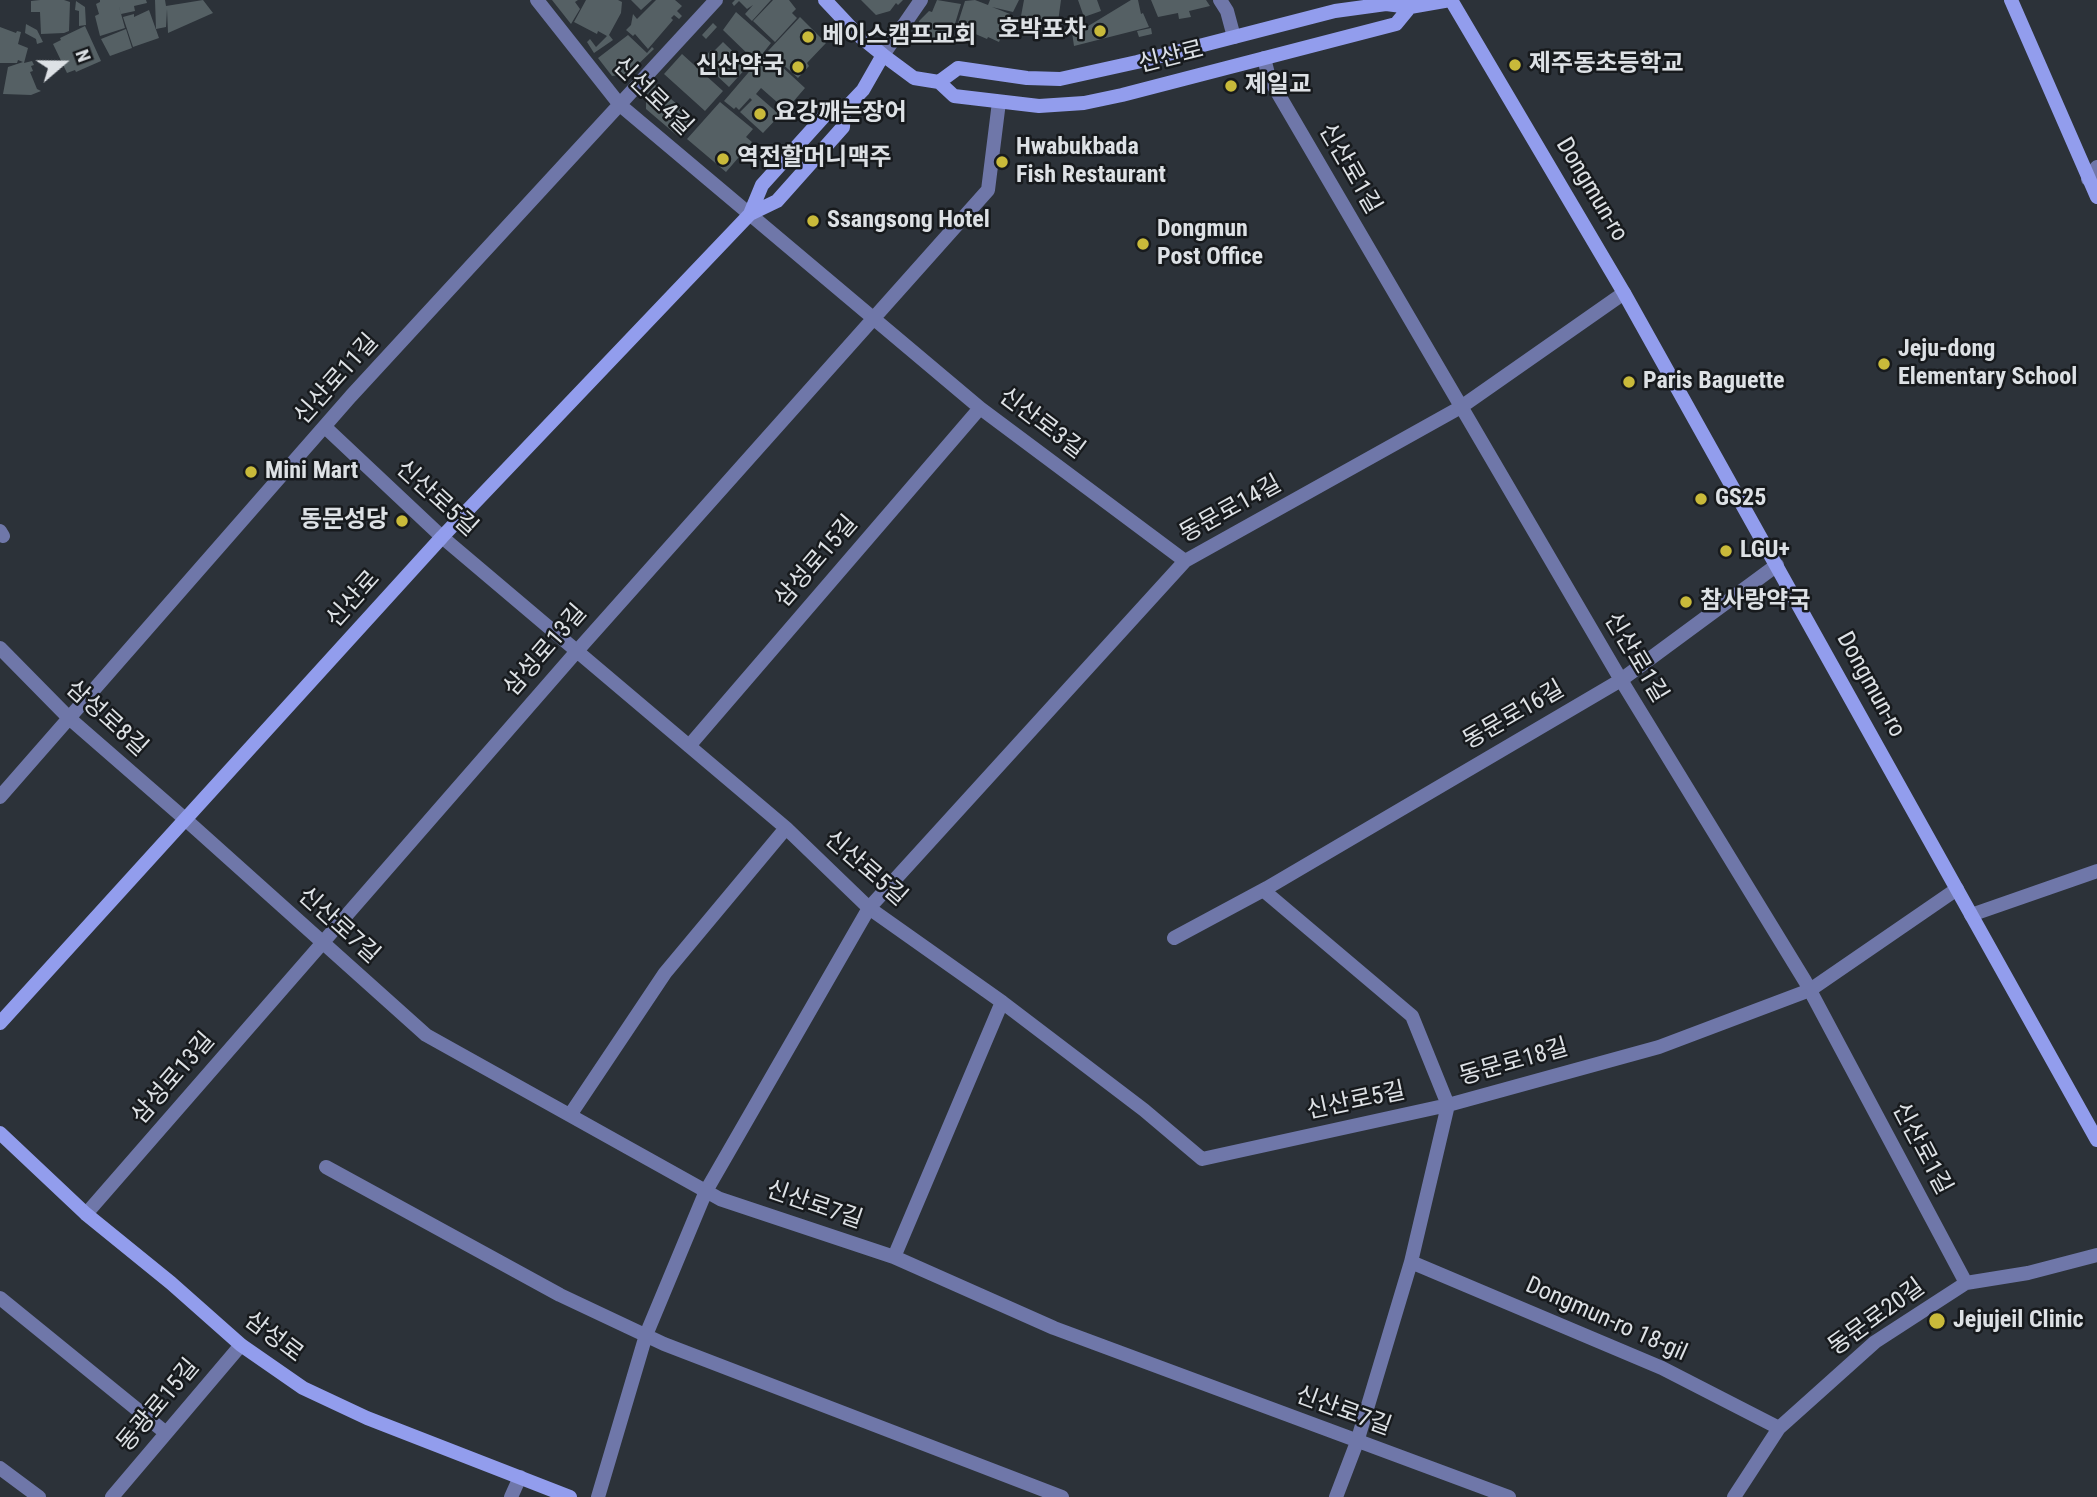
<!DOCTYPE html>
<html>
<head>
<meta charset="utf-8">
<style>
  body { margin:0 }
  #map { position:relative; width:2097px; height:1497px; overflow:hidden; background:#2c3239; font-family:"Roboto Condensed",sans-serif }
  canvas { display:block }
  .north { position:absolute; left:28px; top:28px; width:70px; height:70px; -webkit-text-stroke:5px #171a1d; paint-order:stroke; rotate:70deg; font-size:19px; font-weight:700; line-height:28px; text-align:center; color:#dde1e5 }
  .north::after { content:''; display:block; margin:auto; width:24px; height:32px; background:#dde1e5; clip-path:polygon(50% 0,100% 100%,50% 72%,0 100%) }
</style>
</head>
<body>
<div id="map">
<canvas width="2097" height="1497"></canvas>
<div class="north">N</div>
</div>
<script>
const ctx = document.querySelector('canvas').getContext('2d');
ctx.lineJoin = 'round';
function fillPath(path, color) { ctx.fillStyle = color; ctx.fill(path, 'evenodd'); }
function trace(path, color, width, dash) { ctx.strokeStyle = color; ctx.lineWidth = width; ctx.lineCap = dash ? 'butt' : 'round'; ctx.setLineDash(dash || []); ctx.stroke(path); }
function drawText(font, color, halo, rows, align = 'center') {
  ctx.font = font + ' "Roboto Condensed","Noto Sans KR",sans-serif'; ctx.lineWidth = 5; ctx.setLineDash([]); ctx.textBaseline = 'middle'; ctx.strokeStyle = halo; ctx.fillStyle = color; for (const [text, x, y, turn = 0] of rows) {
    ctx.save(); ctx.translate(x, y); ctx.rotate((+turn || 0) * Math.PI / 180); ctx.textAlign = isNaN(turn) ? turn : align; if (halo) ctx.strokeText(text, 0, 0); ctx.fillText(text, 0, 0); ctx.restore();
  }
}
fillPath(new Path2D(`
  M 40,0 L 64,0 L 70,2 L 69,31 L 64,33 L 41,34 L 40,12 L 31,12 L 31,1 Z
  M 100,0 L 146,0 L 147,3 L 134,6 L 135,11 L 121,14 L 118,3 L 125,28 L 100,36 L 95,16 L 99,14 L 96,4 L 100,2 Z
  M 155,0 L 165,0 L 166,6 L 203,0 L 213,13 L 168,33 L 167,9 L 166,27 L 156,29 Z
  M 552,0 L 578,0 L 575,2 L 580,9 L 571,24 Z
  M 586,0 L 618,0 L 622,2 L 621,13 L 609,35 L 613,40 L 594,53 L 587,42 L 590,39 L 596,47 L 607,36 L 598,31 L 597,34 L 574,22 Z
  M 631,0 L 652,0 L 641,10 Z
  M 656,0 L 675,0 L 682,6 L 677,11 L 682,16 L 679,19 L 674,15 L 671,18 L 673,20 L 648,49 L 635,34 L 633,36 L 626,30 L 631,25 L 633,14 L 637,19 Z
  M 735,0 L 771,0 L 752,21 L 745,14 L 753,5 L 747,9 L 739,1 L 734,6 L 732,3 Z
  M 773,0 L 789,0 L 796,9 L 792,13 L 797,18 L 775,42 L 753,21 Z
  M 861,0 L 903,0 L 898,5 L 896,3 L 890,11 L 876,15 Z
  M 937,0 L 961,4 L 951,37 L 924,38 L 918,30 L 919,21 L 929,11 L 932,12 Z
  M 975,0 L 988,5 L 990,0 L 1019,0 L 1013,12 L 992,7 L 1010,14 L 999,42 L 988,37 L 987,39 L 957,26 L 965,1 Z
  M 1024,0 L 1061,0 L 1058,22 L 1021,16 Z
  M 1078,0 L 1097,0 L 1101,11 L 1084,17 Z
  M 1131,0 L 1138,0 L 1141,14 L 1143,13 L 1149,27 L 1074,46 L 1071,26 L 1080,24 L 1081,27 L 1085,28 Z
  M 1151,0 L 1206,0 L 1210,6 L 1189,11 L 1191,17 L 1179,19 L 1178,13 L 1158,17 Z
  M 76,1 L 85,7 L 86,25 L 79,26 L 79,11 L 75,10 Z
  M 149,10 L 159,38 L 133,47 L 123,17 L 134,14 L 134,17 Z
  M 736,12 L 771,43 L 756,62 L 723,30 Z
  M 800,17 L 826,43 L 807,63 L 809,66 L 798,78 L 768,51 Z
  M 713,23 L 717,27 L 706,39 L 702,35 Z
  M 26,24 L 37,30 L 43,42 L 37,44 L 36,39 L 25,33 Z
  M 85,26 L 101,61 L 76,72 L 75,70 L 67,73 L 53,44 L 61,40 L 60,38 Z
  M 0,27 L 16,33 L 17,31 L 21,32 L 18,44 L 28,48 L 24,63 L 32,61 L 34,65 L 31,66 L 33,71 L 30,72 L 37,89 L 41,91 L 31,95 L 3,94 L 8,67 L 23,62 L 18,60 L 17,63 L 0,63 Z
  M 1151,28 L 1152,34 L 1139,37 L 1137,31 Z
  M 126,29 L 132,48 L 110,56 L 101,39 Z
  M 628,35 L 647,53 L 652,47 L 654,49 L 628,74 L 612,76 L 598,58 Z
  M 723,42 L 748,66 L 729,87 L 701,61 L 711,50 L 713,52 Z
  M 766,52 L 805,88 L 786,110 L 761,88 L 756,94 L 780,115 L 763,133 L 740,112 L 752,100 L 750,98 L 739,110 L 736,107 L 734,109 L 724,101 Z
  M 682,54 L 723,91 L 705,111 L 664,74 Z
  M 655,85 L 695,120 L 680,138 L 646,109 L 646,95 Z
  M 720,102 L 753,129 L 746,137 L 752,142 L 726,172 L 687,139 Z`), '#556064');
trace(new Path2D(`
  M 537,0 L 620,105 L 980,408 L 1185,561
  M 1220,0 L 1227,11 L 1234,37
  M 883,55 L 921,0
  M 1264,58 L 1269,78 L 1621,680 L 1805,981 L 1966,1283
  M 2088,179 L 2097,167
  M 325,427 L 442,537 L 786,828 L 869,908 L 1002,1002 L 1144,1110 L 1202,1159 L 1448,1105 L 1412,1016 L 1263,890
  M 0,531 L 3,536
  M 0,648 L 69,718 L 185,819 L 426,1035 L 720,1199 L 894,1257 L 1054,1328 L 1509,1497
  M 689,746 L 980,408
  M 0,797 L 351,396 L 716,0
  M 1971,915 L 2097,871
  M 1174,938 L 1267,888 L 1621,680 L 1777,565
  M 570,1115 L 665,973 L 786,828
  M 326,1167 L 560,1295 L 664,1344 L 1062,1497
  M 86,1214 L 577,651 L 988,190 L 999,102
  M 894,1257 L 1002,1002
  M 1411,1262 L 1662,1368 L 1779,1428
  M 0,1298 L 166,1433
  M 0,1468 L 39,1497
  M 112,1497 L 241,1345
  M 511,1497 L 520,1477
  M 598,1497 L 646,1335 L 706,1191 L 869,908 L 1185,561 L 1461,407 L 1624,293
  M 1336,1497 L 1357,1442 L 1411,1262 L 1448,1105 L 1659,1047 L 1810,990 L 1957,889
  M 1734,1497 L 1779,1428 L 1875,1342 L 1966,1283 L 2028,1273 L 2097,1255`), '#6f77a9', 14);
trace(new Path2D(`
  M 825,0 L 857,34 L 883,55 L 914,78 L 939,82 L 954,96 L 1039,106 L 1084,103 L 1122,95 L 1396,24 L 1410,7
  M 1451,0 L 1624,293 L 2097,1140
  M 2011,0 L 2097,197
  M 939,82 L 958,68 L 1027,78 L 1060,79 L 1137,62 L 1335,11 L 1386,4 L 1410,7 L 1450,0
  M 750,214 L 762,185 L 827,113 L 844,110 L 863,90 L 883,55
  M 0,1023 L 442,537 L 750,214 L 777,201 L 843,127 L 844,110
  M 0,1133 L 86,1214 L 171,1283 L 241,1345 L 303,1388 L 367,1418 L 570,1497`), '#929ded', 14);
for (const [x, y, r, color] of [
  [1100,31,7,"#c9ba3a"],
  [808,37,7,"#c9ba3a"],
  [1515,65,7,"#c9ba3a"],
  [798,67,7,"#c9ba3a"],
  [1231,86,7,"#c9ba3a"],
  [760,114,7,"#c9ba3a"],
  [723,159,7,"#c9ba3a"],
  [1002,162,7,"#c9ba3a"],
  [813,221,7,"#c9ba3a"],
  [1143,244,7,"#c9ba3a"],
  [1884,364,7,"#c9ba3a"],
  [1629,382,7,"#c9ba3a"],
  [251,472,7,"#c9ba3a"],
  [1701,499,7,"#c9ba3a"],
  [402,521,7,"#c9ba3a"],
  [1726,551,7,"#c9ba3a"],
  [1686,602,7,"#c9ba3a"],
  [1937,1321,9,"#c9ba3a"]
]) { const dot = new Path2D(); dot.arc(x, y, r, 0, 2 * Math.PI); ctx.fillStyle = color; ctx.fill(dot); trace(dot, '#171a1d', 2.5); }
drawText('bold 24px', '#dde1e5', '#171a1d', [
  ["호박포차",1086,31,"right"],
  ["베이스캠프교회",822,37],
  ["제주동초등학교",1529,65],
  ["신산약국",784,67,"right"],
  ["제일교",1245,86],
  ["요강깨는장어",774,114],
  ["Hwabukbada",1016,148],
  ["Fish Restaurant",1016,176],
  ["역전할머니맥주",737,159],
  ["Ssangsong Hotel",827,221],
  ["Dongmun",1157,230],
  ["Post Office",1157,258],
  ["Jeju-dong",1898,350],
  ["Elementary School",1898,378],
  ["Paris Baguette",1643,382],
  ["Mini Mart",265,472],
  ["GS25",1715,499],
  ["동문성당",388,521,"right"],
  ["LGU+",1740,551],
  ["참사랑약국",1700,602],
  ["Jejujeil Clinic",1953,1321]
], 'left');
drawText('24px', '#dde1e5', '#171a1d', [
  ["신산로",1171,58,-14],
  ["신선로4길",652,97,44],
  ["신산로1길",1349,169,60],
  ["Dongmun-ro",1591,190,59],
  ["신산로11길",337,380,-48],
  ["신산로3길",1041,424,37],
  ["신산로5길",436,499,42],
  ["동문로14길",1231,510,-29],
  ["삼성로15길",817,562,-49],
  ["신산로",354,600,-48],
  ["삼성로13길",546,651,-49],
  ["신산로1길",1635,658,59],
  ["Dongmun-ro",1870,685,61],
  ["동문로16길",1514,716,-30],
  ["삼성로8길",106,719,42],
  ["신산로5길",865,869,41],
  ["신산로7길",338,926,42],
  ["동문로18길",1514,1063,-16],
  ["삼성로13길",174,1079,-49],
  ["신산로5길",1356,1102,-12],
  ["신산로1길",1921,1149,62],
  ["신산로7길",814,1206,19],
  ["동문로20길",1877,1318,-36],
  ["Dongmun-ro 18-gil",1606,1320,24],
  ["삼성로",273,1338,37],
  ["동광로15길",159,1406,-50],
  ["신산로7길",1343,1412,20]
]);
</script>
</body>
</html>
